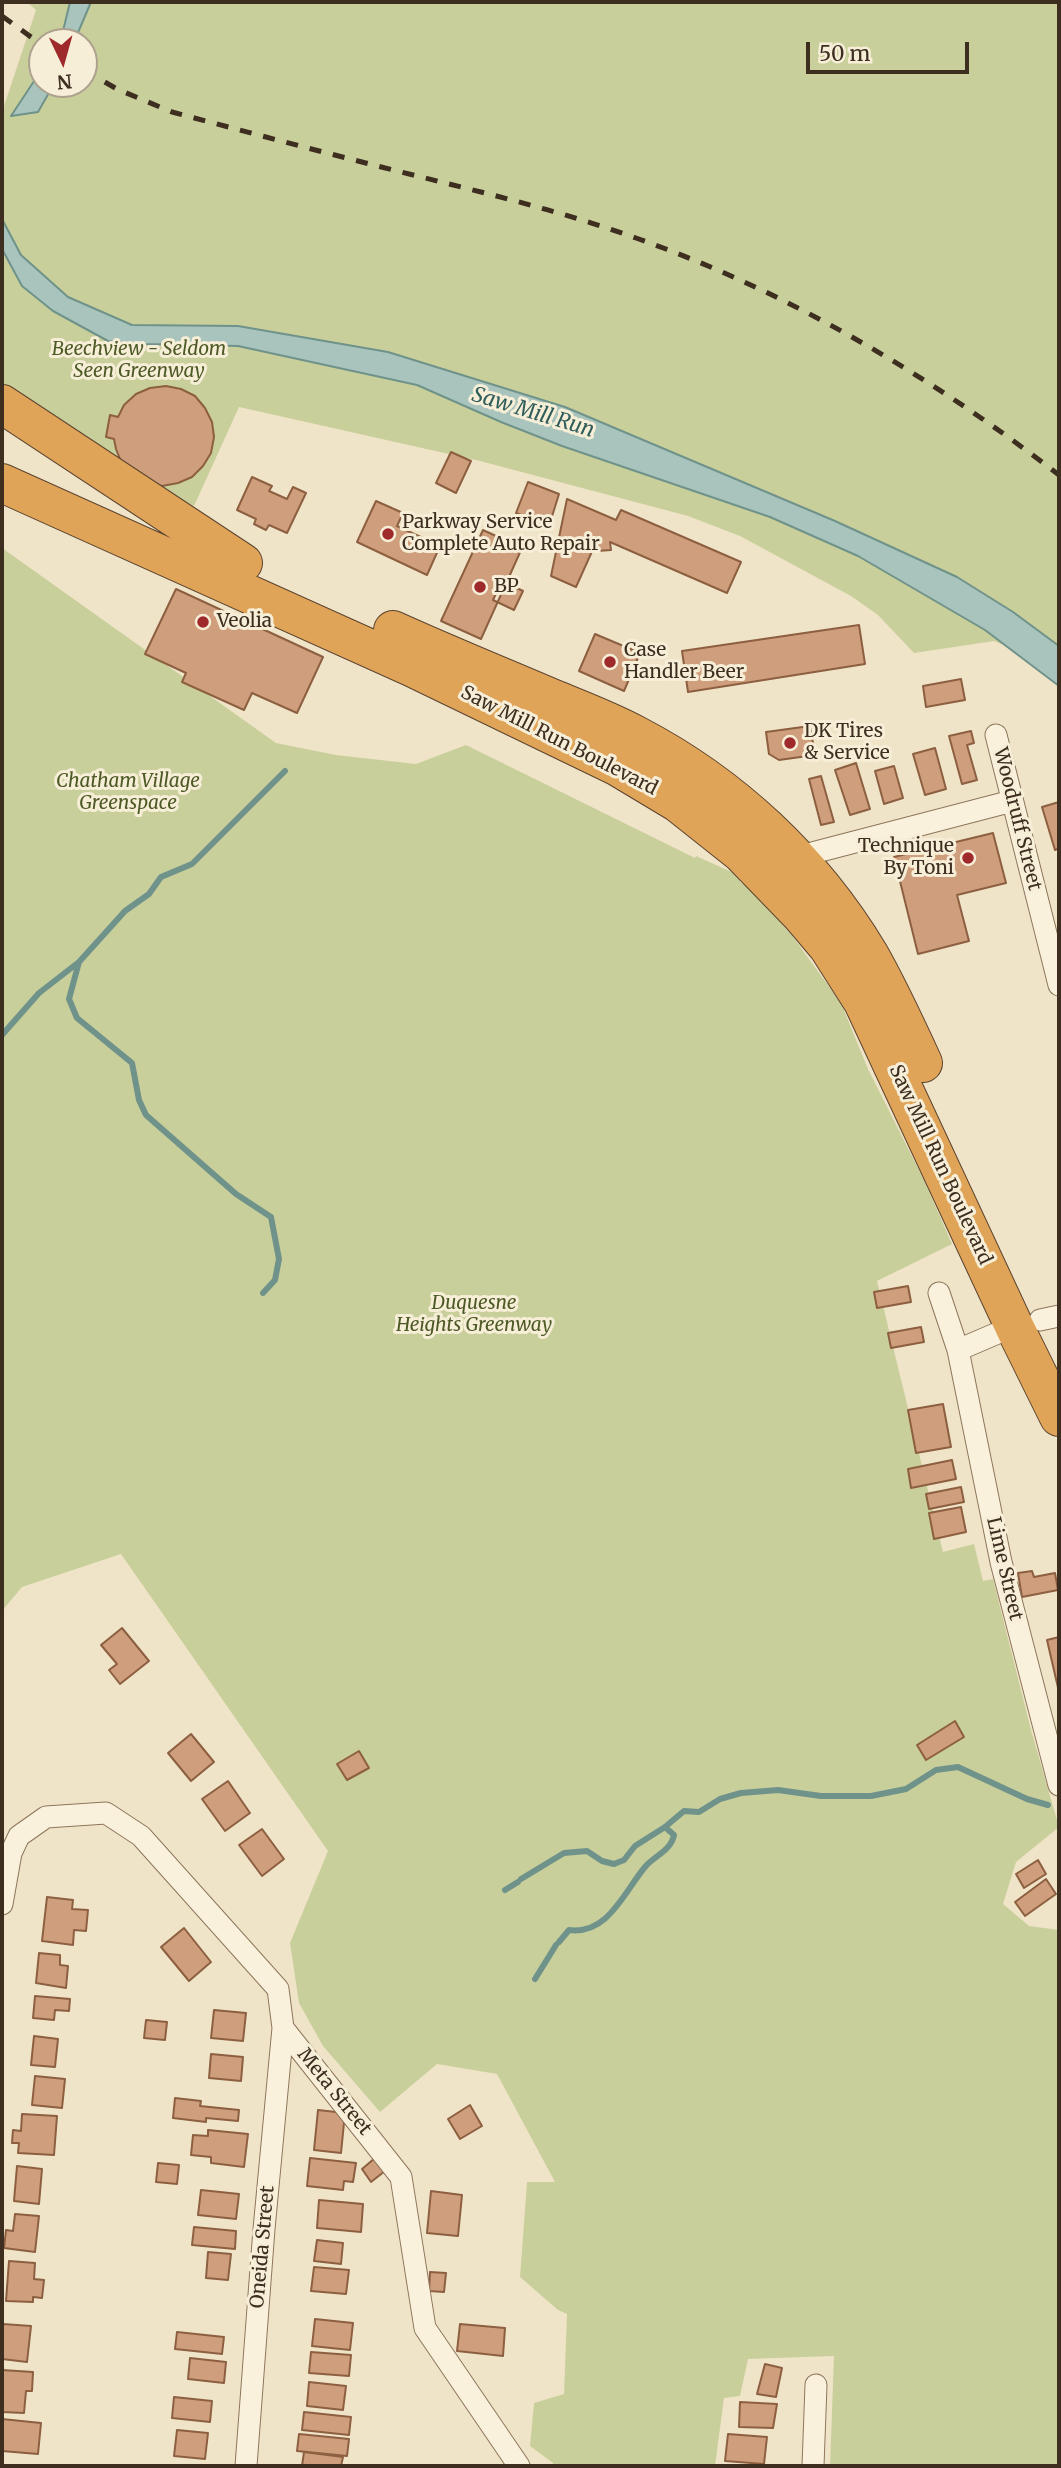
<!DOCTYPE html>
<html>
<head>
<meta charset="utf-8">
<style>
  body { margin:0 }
  #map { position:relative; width:1061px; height:2468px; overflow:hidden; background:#f0e4c8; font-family:Merriweather,serif }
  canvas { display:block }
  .frame { position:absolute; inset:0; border:4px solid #3d2e20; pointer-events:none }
  .north { position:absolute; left:28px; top:28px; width:70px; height:70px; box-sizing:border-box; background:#f7eed8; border:2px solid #ada18e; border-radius:50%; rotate:175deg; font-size:19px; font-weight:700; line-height:28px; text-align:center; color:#3d2e20 }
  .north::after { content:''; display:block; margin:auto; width:24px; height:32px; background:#9e2a2b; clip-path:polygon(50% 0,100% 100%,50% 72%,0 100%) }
  .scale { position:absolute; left:806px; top:42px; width:163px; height:32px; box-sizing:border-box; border:4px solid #3d2e20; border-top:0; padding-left:9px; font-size:21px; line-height:24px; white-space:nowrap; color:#3d2e20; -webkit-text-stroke:5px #f7eed8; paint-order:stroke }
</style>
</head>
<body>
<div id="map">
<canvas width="1061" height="2468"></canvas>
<div class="frame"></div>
<div class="north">N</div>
<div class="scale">50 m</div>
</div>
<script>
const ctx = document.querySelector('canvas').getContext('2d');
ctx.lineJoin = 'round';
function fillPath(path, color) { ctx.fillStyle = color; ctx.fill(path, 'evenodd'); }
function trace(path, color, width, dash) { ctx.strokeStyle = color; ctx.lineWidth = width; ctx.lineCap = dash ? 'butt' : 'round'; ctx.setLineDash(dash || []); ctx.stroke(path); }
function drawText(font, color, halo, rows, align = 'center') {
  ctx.font = font + ' Merriweather,serif'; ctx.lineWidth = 6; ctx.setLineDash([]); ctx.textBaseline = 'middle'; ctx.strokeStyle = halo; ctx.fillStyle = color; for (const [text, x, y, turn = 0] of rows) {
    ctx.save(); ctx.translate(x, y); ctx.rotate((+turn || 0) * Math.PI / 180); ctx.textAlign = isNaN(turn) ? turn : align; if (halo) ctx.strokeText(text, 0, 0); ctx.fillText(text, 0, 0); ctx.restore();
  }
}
fillPath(new Path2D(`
  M 27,2 L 1059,2 L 1059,668 L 994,641 L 914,653 L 878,615 L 851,596 L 740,536 L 688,516 L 480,461 L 239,407 L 194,506 L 2,418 L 2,112 L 36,10 ZM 42,42 L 84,42 L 84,84 L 42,84 Z
  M 2,548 L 276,743 L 336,755 L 416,764 L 466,745 L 695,858 L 696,856 L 736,874 L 741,883 L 754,890 L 793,937 L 841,1003 L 868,1069 L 924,1180 L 952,1244 L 877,1281 L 943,1552 L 974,1544 L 983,1581 L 993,1579 L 1031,1730 L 1059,1827 L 1016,1862 L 1003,1904 L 1029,1926 L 1059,1930 L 1059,2466 L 830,2466 L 834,2356 L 748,2359 L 740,2396 L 724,2398 L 715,2466 L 553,2466 L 553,2463 L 530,2446 L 534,2403 L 564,2394 L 567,2314 L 558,2310 L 520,2277 L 527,2182 L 555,2182 L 497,2074 L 437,2064 L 380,2112 L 323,2046 L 299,2003 L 290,1943 L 328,1851 L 121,1554 L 22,1587 L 2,1611 Z`), '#c9cf9b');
const water = new Path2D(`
  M 70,2 L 91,2 L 74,42 L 57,42 L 63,31 Z
  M 42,69 L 42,84 L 54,84 L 38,112 L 11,116 Z
  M 2,219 L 21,255 L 68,297 L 132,325 L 238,326 L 388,352 L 565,407 L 835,521 L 957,577 L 1013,612 L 1059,646 L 1059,686 L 985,630 L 858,556 L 770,517 L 562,446 L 501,422 L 417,385 L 238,346 L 144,344 L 108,341 L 53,311 L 22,286 L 2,249 Z`);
fillPath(water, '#a9c4bc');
trace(water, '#6f938a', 2);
trace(new Path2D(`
  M 2,1035 L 39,993 L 79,962
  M 263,1293 L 275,1280 L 279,1259 L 271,1217 L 236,1194 L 146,1115 L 139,1100 L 132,1063 L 77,1018 L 69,999 L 79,962 L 125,911 L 149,894 L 161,877 L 192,864 L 285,771
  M 521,1879 L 564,1853 L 587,1851 L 602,1861 L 614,1864 L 624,1860 L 635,1846 L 665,1827 L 684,1811 L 699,1812 L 720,1799 L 741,1793 L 778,1790 L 821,1796 L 871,1796 L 906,1789 L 936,1770 L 958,1767 L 1027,1799 L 1048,1805
  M 505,1890 L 518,1882
  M 559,1942 L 569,1930 C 608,1935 624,1892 645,1867 C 654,1856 671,1851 674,1835 L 665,1827
  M 535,1979 L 556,1945`), '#6f938a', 6);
const building = new Path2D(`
  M 166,386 L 181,389 L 195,396 L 205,408 L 212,422 L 214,437 L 211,453 L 203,466 L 192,477 L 178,483 L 162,486 L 147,483 L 122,464 L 116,449 L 114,439 L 106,437 L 110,415 L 118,417 L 124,405 L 136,394 L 150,388 Z
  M 451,452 L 471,461 L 456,493 L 436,483 Z
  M 252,477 L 272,486 L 269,491 L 287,499 L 293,487 L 306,493 L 287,533 L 269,525 L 266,530 L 254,524 L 256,519 L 237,510 Z
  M 528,482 L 559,494 L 549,526 L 516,513 Z
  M 567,499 L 616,520 L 621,510 L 741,562 L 727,593 L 610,542 L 611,550 L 597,551 L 594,547 L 576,587 L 551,576 Z
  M 376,501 L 403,513 L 397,526 L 440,546 L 427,575 L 357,542 Z
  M 483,530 L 522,548 L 481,639 L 441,621 Z
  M 502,581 L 523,591 L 514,610 L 493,600 Z
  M 176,589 L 323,657 L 297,713 L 252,693 L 244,710 L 182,682 L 186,673 L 145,654 Z
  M 859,625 L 865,664 L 688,692 L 682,651 Z
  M 595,634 L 640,653 L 624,691 L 579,671 Z
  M 961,679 L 965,700 L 926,707 L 923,686 Z
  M 810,726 L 815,755 L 779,760 L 769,754 L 766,732 Z
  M 971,731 L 974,743 L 967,745 L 977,780 L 962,784 L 949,736 Z
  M 935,748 L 946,789 L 925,795 L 913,754 Z
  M 856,763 L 870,809 L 850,815 L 835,770 Z
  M 894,766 L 903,798 L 884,804 L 875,771 Z
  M 821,776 L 834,822 L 821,825 L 809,779 Z
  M 1059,802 L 1059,848 L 1055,850 L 1042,807 Z
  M 993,833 L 1006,883 L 957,895 L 969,941 L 918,954 L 894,857 Z
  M 908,1286 L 911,1302 L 877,1308 L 874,1292 Z
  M 921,1327 L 924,1342 L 891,1348 L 888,1333 Z
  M 943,1404 L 951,1447 L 916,1453 L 908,1410 Z
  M 952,1460 L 956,1479 L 911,1488 L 908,1469 Z
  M 961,1487 L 964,1502 L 929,1509 L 926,1494 Z
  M 961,1507 L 966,1532 L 934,1539 L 929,1513 Z
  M 1032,1571 L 1034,1577 L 1055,1573 L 1058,1590 L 1022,1597 L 1018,1573 Z
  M 122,1628 L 149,1661 L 120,1684 L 109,1670 L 117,1664 L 101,1645 Z
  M 1059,1637 L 1059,1692 L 1047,1640 Z
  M 955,1721 L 964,1737 L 926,1760 L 917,1745 Z
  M 191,1734 L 214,1762 L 191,1781 L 168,1753 Z
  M 359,1751 L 369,1768 L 347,1780 L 337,1764 Z
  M 228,1781 L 250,1813 L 225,1831 L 202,1799 Z
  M 262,1829 L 284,1859 L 262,1876 L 239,1845 Z
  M 1038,1860 L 1046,1874 L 1024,1888 L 1016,1874 Z
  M 1046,1879 L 1056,1894 L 1025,1916 L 1015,1902 Z
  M 47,1897 L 73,1900 L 72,1909 L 88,1910 L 86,1931 L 74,1930 L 73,1945 L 42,1941 Z
  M 184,1928 L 211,1962 L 189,1981 L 161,1947 Z
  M 39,1953 L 60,1955 L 60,1965 L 68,1966 L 66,1988 L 36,1983 Z
  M 35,1996 L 70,1999 L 69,2011 L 55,2010 L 54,2020 L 33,2018 Z
  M 214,2010 L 246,2013 L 243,2041 L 211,2038 Z
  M 146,2020 L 167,2022 L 165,2040 L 144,2038 Z
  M 34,2036 L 58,2039 L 55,2067 L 31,2065 Z
  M 211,2054 L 243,2057 L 241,2081 L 209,2078 Z
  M 35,2076 L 65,2079 L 62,2108 L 32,2105 Z
  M 175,2098 L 201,2101 L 200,2106 L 239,2110 L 238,2121 L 206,2118 L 206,2122 L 173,2118 Z
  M 470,2105 L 482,2126 L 460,2139 L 448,2119 Z
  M 318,2110 L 345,2113 L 341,2153 L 314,2150 Z
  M 22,2114 L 57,2116 L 54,2155 L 18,2153 L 19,2143 L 12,2143 L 13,2130 L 21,2131 Z
  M 208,2130 L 248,2134 L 244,2167 L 211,2163 L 211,2157 L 191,2155 L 193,2135 L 208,2136 Z
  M 310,2158 L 356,2163 L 353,2182 L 344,2181 L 343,2190 L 307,2186 Z
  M 375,2158 L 385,2171 L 371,2182 L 362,2169 Z
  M 158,2163 L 179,2165 L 177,2184 L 156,2182 Z
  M 17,2166 L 42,2169 L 39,2204 L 14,2201 Z
  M 201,2190 L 239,2194 L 236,2219 L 198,2215 Z
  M 431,2191 L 462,2195 L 458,2236 L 427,2233 Z
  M 319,2200 L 363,2204 L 361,2232 L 317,2228 Z
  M 15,2214 L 39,2216 L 35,2252 L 4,2248 L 6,2230 L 13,2231 Z
  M 194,2227 L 236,2231 L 235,2249 L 192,2245 Z
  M 317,2240 L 343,2243 L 341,2264 L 314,2261 Z
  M 208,2252 L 231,2254 L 228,2280 L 206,2278 Z
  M 9,2261 L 35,2263 L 34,2279 L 44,2280 L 42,2298 L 33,2297 L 33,2302 L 6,2301 Z
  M 314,2267 L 349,2270 L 346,2294 L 311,2291 Z
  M 430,2272 L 446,2273 L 444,2292 L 429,2291 Z
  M 315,2319 L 353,2323 L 350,2350 L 312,2346 Z
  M 3,2324 L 31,2326 L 27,2362 L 2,2359 Z
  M 460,2324 L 505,2328 L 503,2356 L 457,2351 Z
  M 177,2332 L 224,2337 L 222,2354 L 175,2349 Z
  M 311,2352 L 351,2355 L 349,2376 L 309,2373 Z
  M 190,2358 L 226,2362 L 224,2383 L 188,2379 Z
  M 765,2364 L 782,2368 L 776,2397 L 757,2394 Z
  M 2,2370 L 33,2372 L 32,2391 L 26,2391 L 24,2413 L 2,2412 Z
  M 309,2382 L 346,2386 L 343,2410 L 307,2406 Z
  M 174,2397 L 212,2401 L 210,2422 L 172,2418 Z
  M 740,2402 L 777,2404 L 773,2428 L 739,2427 Z
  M 304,2412 L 351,2417 L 349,2435 L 302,2430 Z
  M 2,2419 L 41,2423 L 38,2454 L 2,2451 Z
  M 177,2430 L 208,2433 L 205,2459 L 174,2456 Z
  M 299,2434 L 349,2439 L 347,2456 L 297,2451 Z
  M 728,2434 L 767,2437 L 764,2464 L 725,2461 Z
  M 304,2452 L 343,2457 L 341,2466 L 302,2466 Z`);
fillPath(building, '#cf9f7d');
trace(building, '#8d5f41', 2);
const street = new Path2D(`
  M 996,735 L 1059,985
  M 797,857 L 1012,801
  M 939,1293 L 958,1350 L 1001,1562 L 1059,1785
  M 1040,1320 L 1059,1316
  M 958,1350 L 1014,1326
  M 2,1904 L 11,1853 L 19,1836 L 46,1817 L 106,1813 L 141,1836 L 278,1989 L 283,2028 L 401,2177 L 425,2328 L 519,2466
  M 246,2466 L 264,2229 L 283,2028
  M 813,2466 L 816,2385`);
const highway = new Path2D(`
  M 2,404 L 243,563
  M 2,483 L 411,667 L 618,767 L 678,803 L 741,853 L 801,915 L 828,947 L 863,1002 L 1014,1326 L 1059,1417
  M 393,630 C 446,654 500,676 554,699 C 581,710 610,721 636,735 C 732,785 813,861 869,954 C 889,989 906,1026 923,1063`);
trace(street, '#8d765c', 23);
trace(highway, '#5b4430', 40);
trace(street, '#faf1dc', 21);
trace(highway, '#e0a458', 38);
trace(new Path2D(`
  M 2,16 L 42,45
  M 84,70 L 117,89 L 172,112 C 247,132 322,152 397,171 C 477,191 558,210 636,238 C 789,292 932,377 1059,475`), '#3d2e20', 5, [12, 12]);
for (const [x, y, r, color] of [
  [388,534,7,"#9e2a2b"],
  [480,587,7,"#9e2a2b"],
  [203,622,7,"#9e2a2b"],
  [610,662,7,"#9e2a2b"],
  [790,743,7,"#9e2a2b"],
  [968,858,7,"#9e2a2b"]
]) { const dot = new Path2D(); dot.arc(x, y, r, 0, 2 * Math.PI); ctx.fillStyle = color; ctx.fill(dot); trace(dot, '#f7eed8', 2.5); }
drawText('italic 19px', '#4d5a26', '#f7eed8', [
  ["Beechview - Seldom",139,350],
  ["Seen Greenway",139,372],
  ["Chatham Village",128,782],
  ["Greenspace",128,804],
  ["Duquesne",474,1304],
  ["Heights Greenway",474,1326]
]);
drawText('19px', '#3d2e20', '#f7eed8', [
  ["Parkway Service",402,523],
  ["Complete Auto Repair",402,545],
  ["BP",494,587],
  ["Veolia",217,622],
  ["Case",624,651],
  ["Handler Beer",624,673],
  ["DK Tires",804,732],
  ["& Service",804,754],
  ["Technique",954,847,"right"],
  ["By Toni",954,869,"right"]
], 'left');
drawText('19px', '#3d2e20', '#f7eed8', [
  ["Saw Mill Run Boulevard",559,741,27],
  ["Woodruff Street",1017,819,76],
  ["Saw Mill Run Boulevard",940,1165,65],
  ["Lime Street",1004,1569,77],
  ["Meta Street",334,2092,51],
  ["Oneida Street",263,2247,-85]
]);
drawText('italic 21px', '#2f5d5a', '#f7eed8', [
  ["Saw Mill Run",533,413,17]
]);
</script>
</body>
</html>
